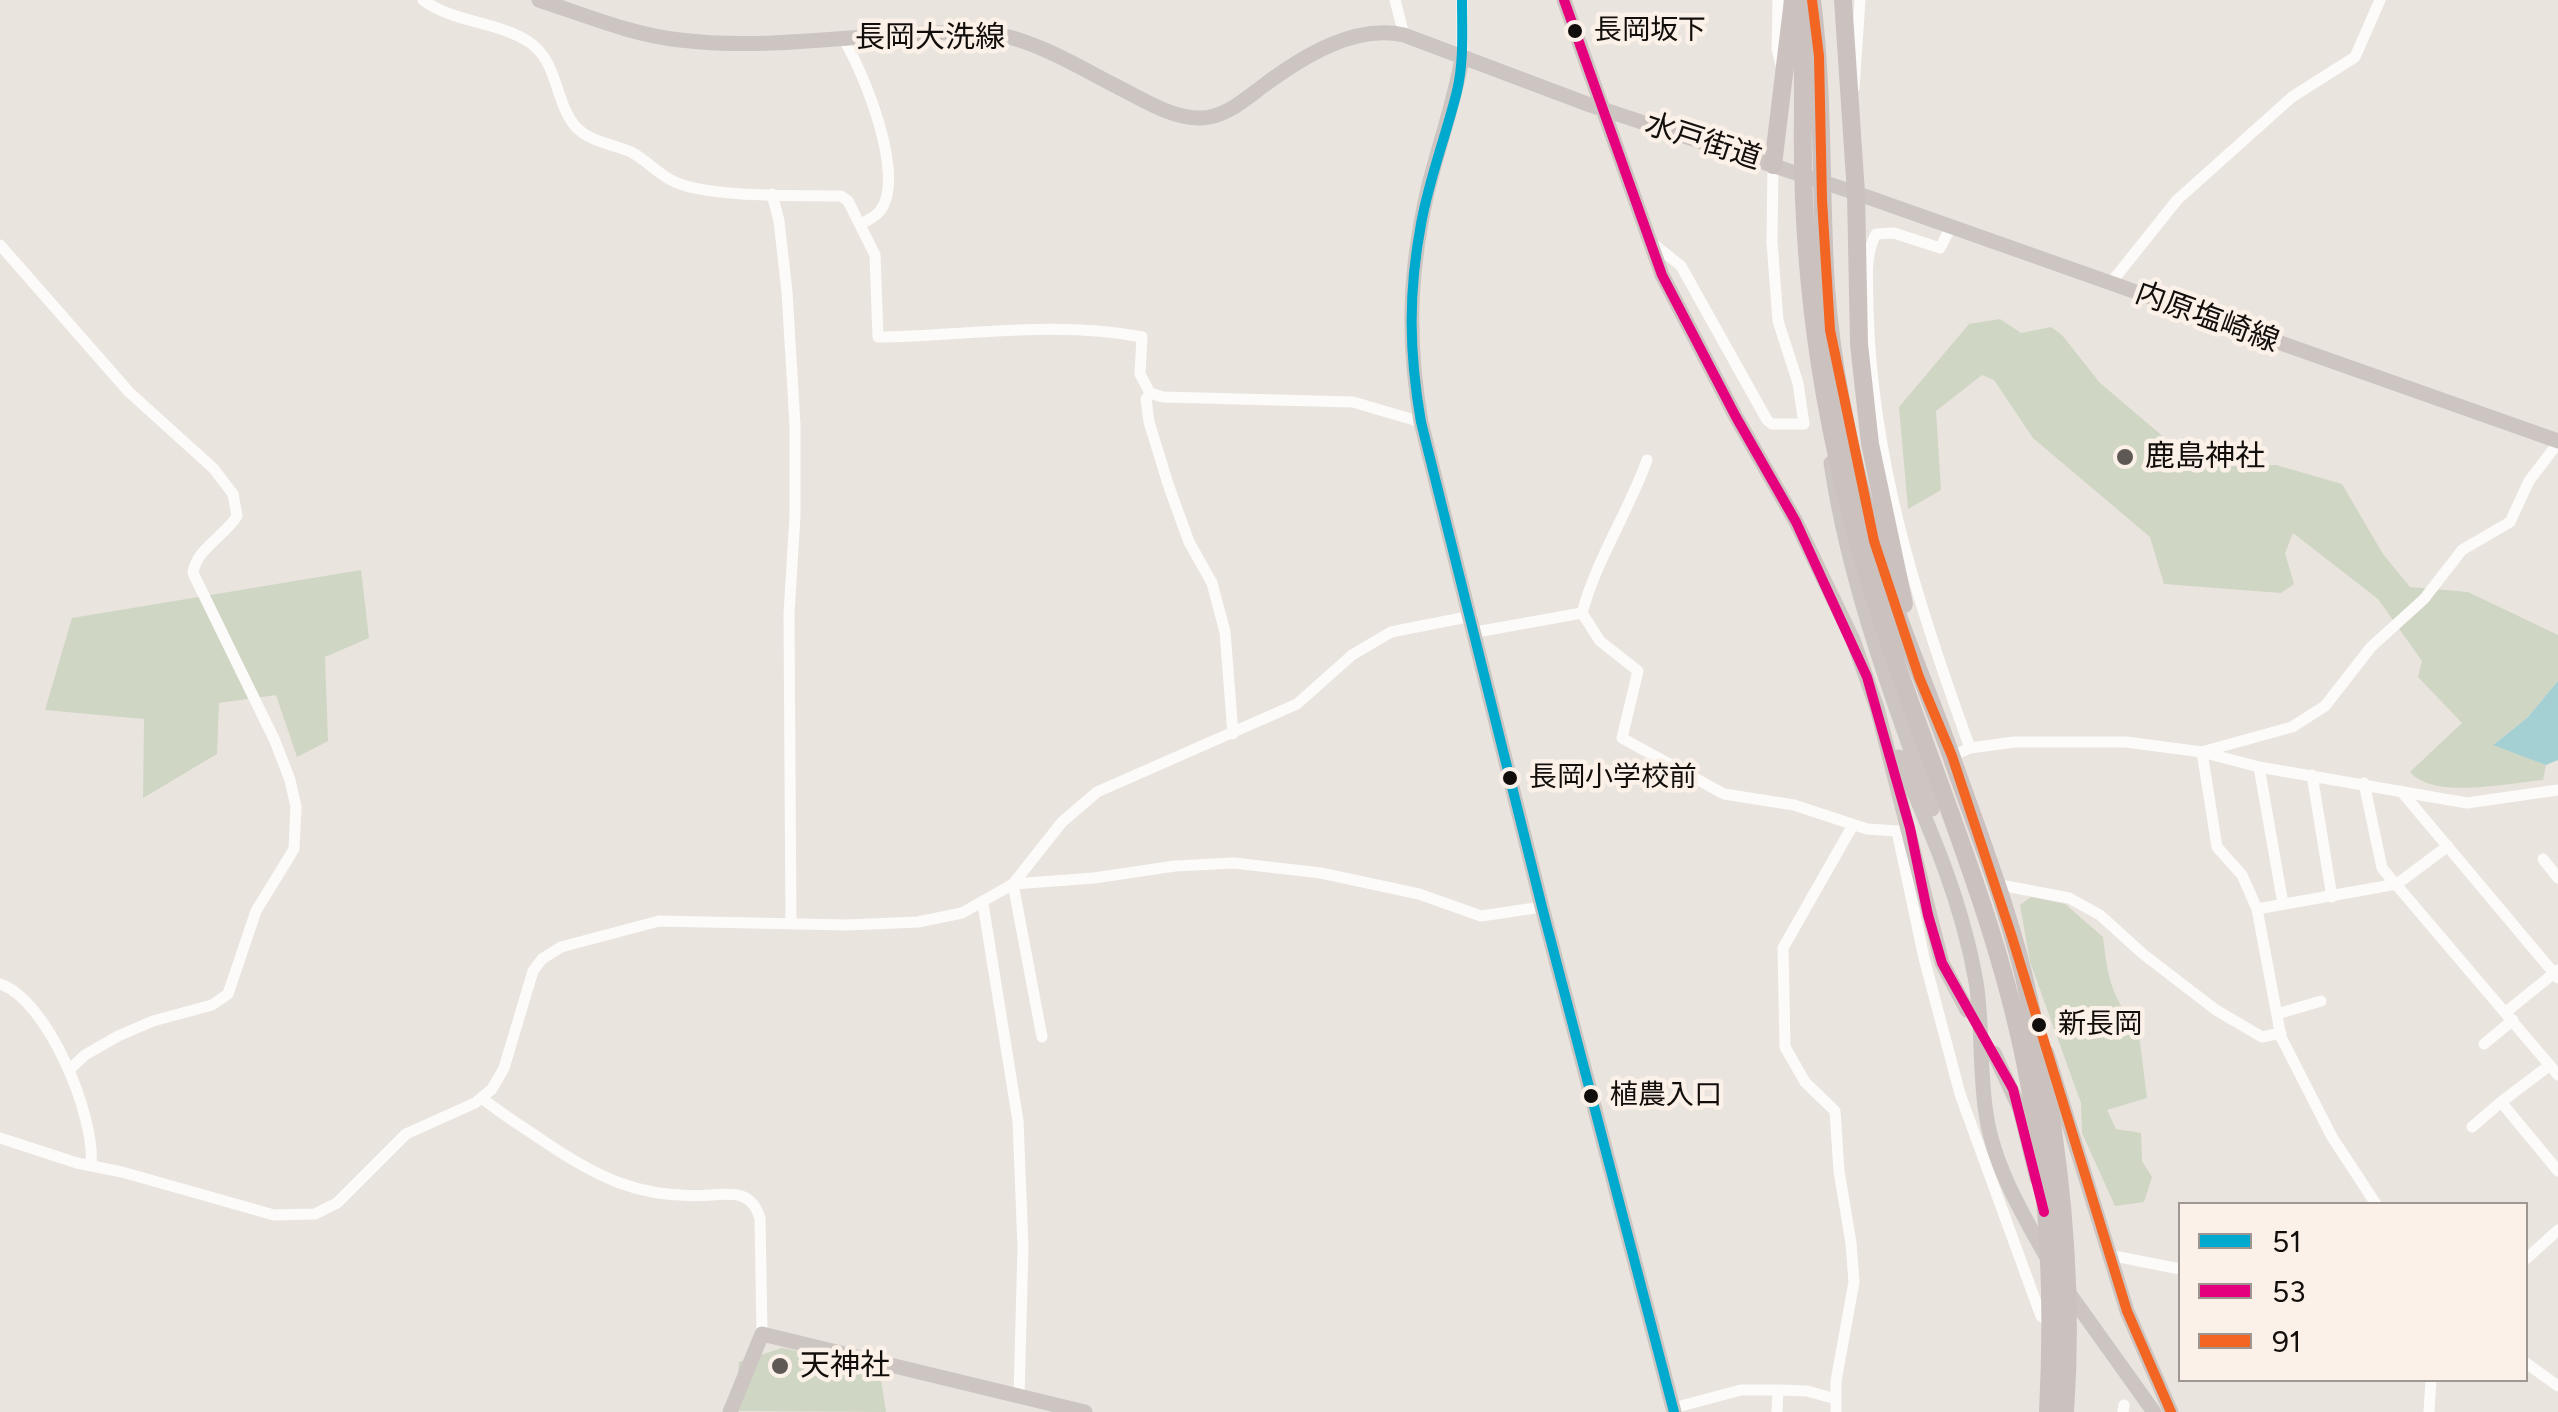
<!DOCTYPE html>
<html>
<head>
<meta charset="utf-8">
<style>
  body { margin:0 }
  #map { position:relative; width:2558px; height:1412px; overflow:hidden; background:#eae4de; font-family:Figtree,sans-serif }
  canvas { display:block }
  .legend { position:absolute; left:2178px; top:1202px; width:350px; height:180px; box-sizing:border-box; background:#fcf1e8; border:2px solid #9e9690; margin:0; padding:12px 18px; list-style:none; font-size:30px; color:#120e0b }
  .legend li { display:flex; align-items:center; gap:20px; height:50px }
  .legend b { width:50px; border:2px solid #9e9690 }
</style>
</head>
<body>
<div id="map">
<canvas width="2558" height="1412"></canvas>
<ul class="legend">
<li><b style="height:12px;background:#00a9ce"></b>51</li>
<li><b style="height:12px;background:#e5007d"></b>53</li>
<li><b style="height:12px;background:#f26522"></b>91</li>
</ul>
</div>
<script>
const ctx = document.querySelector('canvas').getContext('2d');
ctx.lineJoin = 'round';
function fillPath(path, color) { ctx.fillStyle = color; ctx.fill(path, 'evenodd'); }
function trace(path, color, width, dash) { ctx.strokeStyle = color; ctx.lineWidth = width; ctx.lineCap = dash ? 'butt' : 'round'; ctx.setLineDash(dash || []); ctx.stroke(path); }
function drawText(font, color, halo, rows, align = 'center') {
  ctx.font = font + ' Figtree,"Noto Sans JP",sans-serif'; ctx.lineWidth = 9; ctx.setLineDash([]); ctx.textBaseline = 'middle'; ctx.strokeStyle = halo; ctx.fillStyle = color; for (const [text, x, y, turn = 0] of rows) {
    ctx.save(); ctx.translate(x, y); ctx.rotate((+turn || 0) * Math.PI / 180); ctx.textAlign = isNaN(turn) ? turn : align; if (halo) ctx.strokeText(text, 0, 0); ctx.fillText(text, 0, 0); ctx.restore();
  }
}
fillPath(new Path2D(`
  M 2000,319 L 2021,333 L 2051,327 L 2062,335 L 2100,383 L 2199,467 L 2276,465 L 2342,484 L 2383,554 L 2410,587 L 2468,592 L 2558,635 L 2558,681 L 2527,718 L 2494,744 L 2546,765 L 2543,780 C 2508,783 2434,800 2410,772 L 2462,723 L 2418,677 L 2422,661 L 2378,599 L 2293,533 L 2285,553 L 2294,584 L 2281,593 L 2164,584 L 2150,537 L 2033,438 L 1994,380 L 1982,375 L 1936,411 L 1941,490 L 1908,509 L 1899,407 L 1969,324 Z
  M 361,570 L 369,638 L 325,657 L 328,741 L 297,757 L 276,695 L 219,703 L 217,754 L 143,798 L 144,719 L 45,710 L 72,618 Z
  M 2031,897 L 2065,904 L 2103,937 C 2107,972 2111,1001 2138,1026 L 2147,1098 L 2107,1110 L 2116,1129 L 2141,1133 L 2142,1161 L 2152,1177 L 2144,1202 L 2115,1206 L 2082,1133 L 2081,1103 L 2030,962 L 2020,905 Z
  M 782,1348 L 879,1367 L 886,1412 L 735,1411 L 739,1362 Z`), '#cfd6c4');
fillPath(new Path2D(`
  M 2558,681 L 2558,760 L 2546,765 L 2493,745 L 2527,718 Z`), '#a4d0d4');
trace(new Path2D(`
  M 423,0 C 454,23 497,21 529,42 C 559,62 554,102 576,127 C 590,142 613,144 631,152 C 647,160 658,175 675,182 C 711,198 800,195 841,196 L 848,201 L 875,255 L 878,337 C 965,336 1056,320 1142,337 L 1140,374 L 1150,393 L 1146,399 L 1149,422 L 1169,487 L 1189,542 L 1212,583 L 1225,632 L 1233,734
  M 1395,0 L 1404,35
  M 1778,0 L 1777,49 L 1781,65
  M 843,38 C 863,71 907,177 880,211 C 875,217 867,221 860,224
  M 1462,58 L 1462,0
  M 1854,88 L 1860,0
  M 772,194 L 779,221 L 787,292 L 795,425 L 795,516 L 789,614 L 791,924
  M 1951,227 L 1940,248 L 1894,233 L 1876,234 C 1864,255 1868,285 1868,309 C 1872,463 1918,605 1970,748
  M 1651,242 L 1681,266 L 1767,420 L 1772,424 L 1804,424 L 1798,383 L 1778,321 L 1772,242 L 1773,165
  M 0,245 L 129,392 L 213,468 L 233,494 L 237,516 C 225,536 196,549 193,573 L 275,741 L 290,780 L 296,807 L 294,849 L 256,911 L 228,994 L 212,1005 L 153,1021 L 118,1036 L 85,1055 L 69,1070
  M 2110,284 L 2177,200 L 2292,97 L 2355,57 L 2380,0
  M 1150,393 L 1163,397 L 1353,402 L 1421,422
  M 1582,613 C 1597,558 1628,513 1647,460
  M 1476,632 L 1582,613 L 1600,641 L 1638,671 L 1622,738 L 1724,794 L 1794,805 L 1867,829 L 1897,831 L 1910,828
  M 2205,751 L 2292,727 L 2325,706 L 2371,647 L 2424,599 L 2462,550 L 2510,522 L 2529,481 L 2558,443
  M 2202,752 L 2217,847 L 2242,875 L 2257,909 L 2281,1037 L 2332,1137 L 2376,1204
  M 1952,756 L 1970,748 L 2014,742 L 2126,742 L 2202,752 L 2259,767 L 2467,803 L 2558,790
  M 2259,767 L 2283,904
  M 2312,775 L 2332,897
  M 2364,783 L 2382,868 L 2558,1075
  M 2401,791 L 2558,978
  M 1897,831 L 1924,958 L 1960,1094 L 2041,1316 L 2051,1321
  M 2543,859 L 2558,878
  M 1995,884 L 2069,898 L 2100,915 L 2143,954 L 2216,1010 L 2262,1037 L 2281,1033
  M 983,904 L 1018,1121 L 1023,1247 L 1019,1396
  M 2257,909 L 2397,884 L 2448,846
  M 0,984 C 48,1000 96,1117 91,1166
  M 2506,1012 L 2558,970
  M 2277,1014 L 2321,1001
  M 1042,1037 L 1013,884 L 1094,878 L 1175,866 L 1234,863 L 1321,873 L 1419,894 L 1481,916 L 1542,907
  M 2484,1044 L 2513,1020
  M 2550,1065 L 2501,1102 L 2558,1171
  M 482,1098 C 500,1113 520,1125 539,1138 C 596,1177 640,1200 711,1195 C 734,1193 752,1192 760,1218 L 762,1334
  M 2472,1127 L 2501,1102
  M 0,1138 L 77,1163 L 122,1172 L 274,1215 L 315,1214 L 337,1203 L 406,1134 L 475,1103 L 492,1089 L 504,1068 L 533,971 L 542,959 L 561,947 L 659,921 L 847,925 L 918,922 L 962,913 L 1013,884 L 1062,822 L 1097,792 L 1297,704 L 1352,655 L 1391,632 L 1472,616
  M 2109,1255 L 2180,1269
  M 2526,1259 L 2558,1230
  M 2526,1363 L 2558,1386
  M 1778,1390 L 1807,1391 L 1836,1399
  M 1673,1408 L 1741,1390 L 1778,1390 L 1777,1412
  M 1836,1412 L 1836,1381 L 1854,1282 L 1851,1243 L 1839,1171 L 1835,1111 L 1805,1082 L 1785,1047 L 1783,948 L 1853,825
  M 2123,1412 L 2124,1405
  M 2429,1412 L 2431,1380`), '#fcfbfa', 11);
trace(new Path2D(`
  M 539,0 C 585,15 632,35 680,40 C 785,53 892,26 997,34 C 1040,43 1077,66 1116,86 C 1142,99 1172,119 1202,118 C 1226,117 1245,99 1263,86 C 1302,57 1354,24 1404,35 L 1590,105 L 1856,193 L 2558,441
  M 1564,0 L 1662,275 L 1736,417 L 1796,522 L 1853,640 L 1877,708 L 1942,963 L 1967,1010
  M 1462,58 C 1454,104 1438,147 1427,193 C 1409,275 1407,339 1421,422 L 1542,907 L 1674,1412
  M 1831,463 C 1849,583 1891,695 1932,809
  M 1899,757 C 1931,831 1962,901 1976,982 C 1983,1025 1979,1069 1986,1113 C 1993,1165 2023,1215 2049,1261
  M 1994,1053 L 2020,1109 L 2037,1179
  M 2047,1053 L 2127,1311 L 2171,1412
  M 2066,1289 L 2154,1412
  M 730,1412 L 762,1334 L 1085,1412`), '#ccc5c2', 15);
trace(new Path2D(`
  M 1812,0 C 1824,95 1820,191 1826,287 C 1832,372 1851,458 1874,540 C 1894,616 1927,687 1953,761 C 1980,838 2012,918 2029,999 C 2059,1135 2075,1273 2065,1412
  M 1843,0 L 1856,193 L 1859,344 L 1870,444 L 1904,604
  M 1805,5 C 1802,40 1803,76 1803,111 C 1800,287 1826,447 1880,615 C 1929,766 1995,910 2026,1067 C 2049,1179 2054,1298 2048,1412
  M 1773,165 L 1793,0`), '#cbc2bf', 18);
trace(new Path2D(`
  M 1462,0 C 1462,31 1464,61 1457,91 C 1446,136 1429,179 1421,224 C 1408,294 1409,353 1421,422 L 1542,907 L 1674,1412`), '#00a9ce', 10);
trace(new Path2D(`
  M 1564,0 L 1662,275 L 1736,417 L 1796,522 L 1867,677 L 1910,828 L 1928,915 L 1942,963 L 2013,1089 L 2044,1212`), '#e5007d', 10);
trace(new Path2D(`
  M 1812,0 L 1819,56 L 1822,200 L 1830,330 L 1874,541 L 1919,677 L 1952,756 L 2012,937 L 2127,1311 L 2171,1412`), '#f26522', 10);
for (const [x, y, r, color] of [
  [1575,31,9,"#120e0b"],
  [2125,457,10,"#5e5955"],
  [1510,778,9,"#120e0b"],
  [2039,1025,9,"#120e0b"],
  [1591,1096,9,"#120e0b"],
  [780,1366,10,"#5e5955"]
]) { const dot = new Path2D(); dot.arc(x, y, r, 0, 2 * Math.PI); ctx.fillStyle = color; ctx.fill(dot); trace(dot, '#fcf1e8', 4); }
drawText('28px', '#120e0b', '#fcf1e8', [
  ["長岡坂下",1594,31],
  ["長岡小学校前",1529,778],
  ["新長岡",2058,1025],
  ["植農入口",1610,1096]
], 'left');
drawText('30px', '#120e0b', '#fcf1e8', [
  ["長岡大洗線",930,38],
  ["水戸街道",1703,142,18],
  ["内原塩崎線",2207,318,20]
]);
drawText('30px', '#120e0b', '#fcf1e8', [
  ["鹿島神社",2145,457],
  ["天神社",800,1366]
], 'left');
</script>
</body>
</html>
